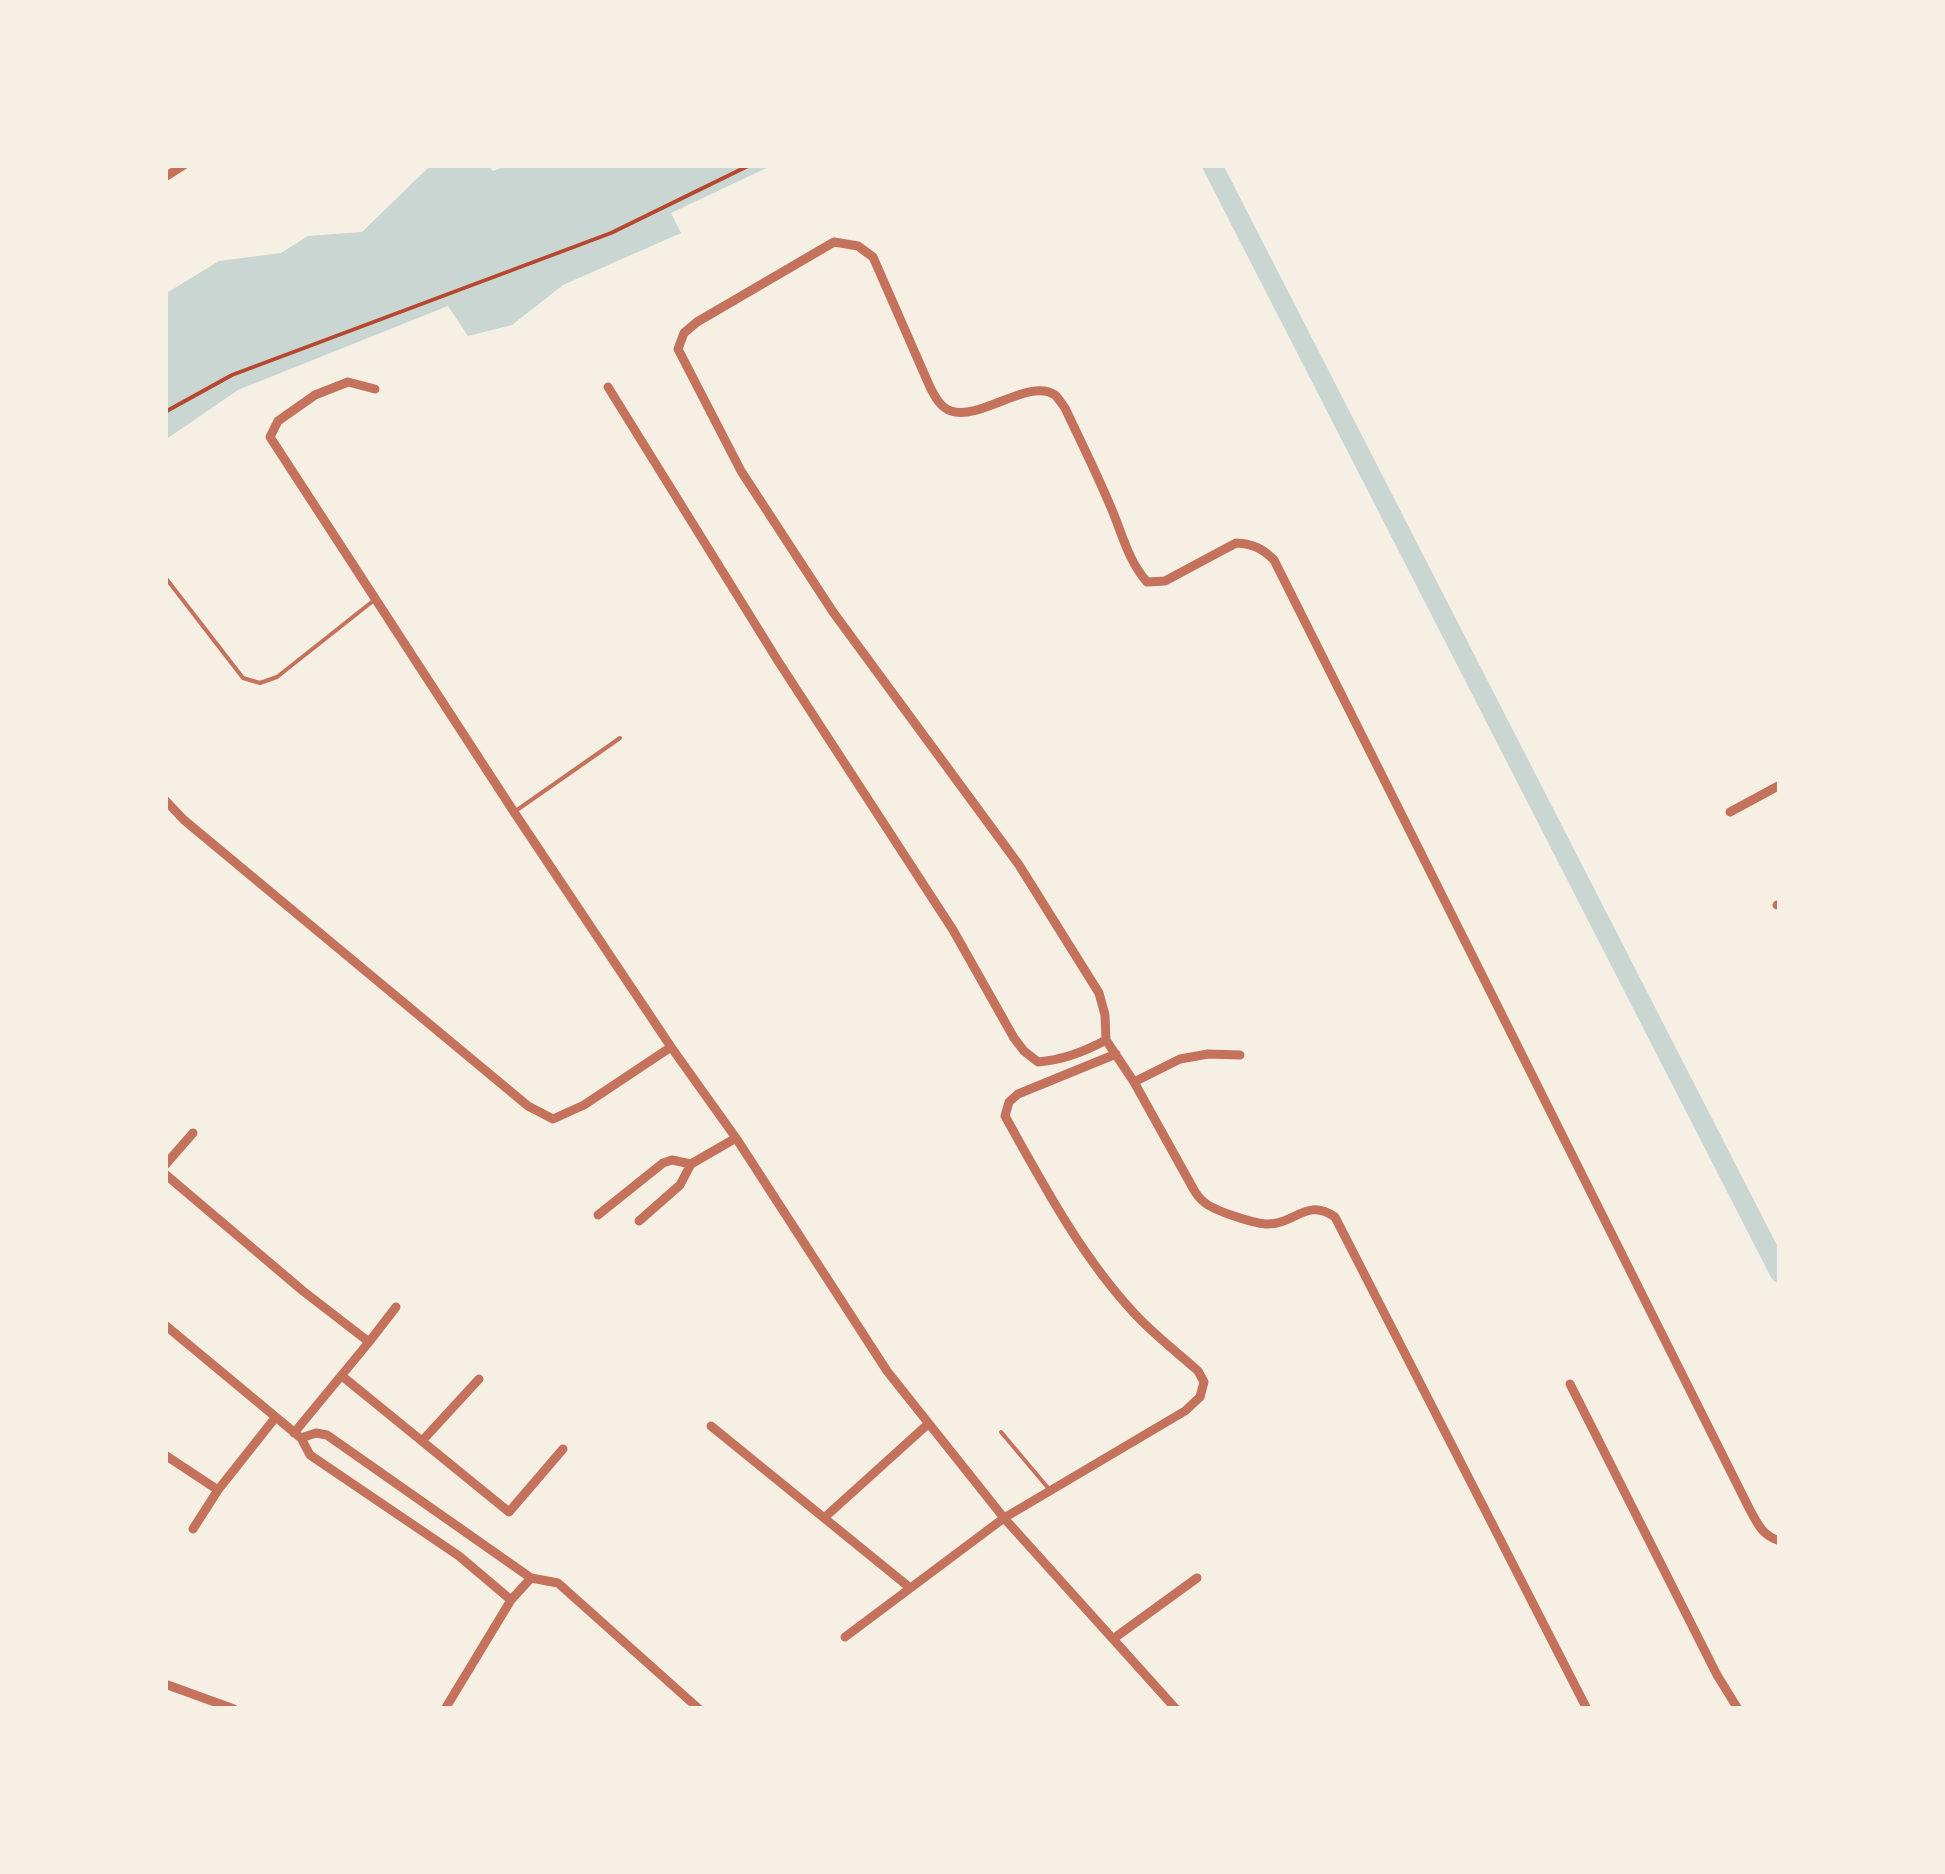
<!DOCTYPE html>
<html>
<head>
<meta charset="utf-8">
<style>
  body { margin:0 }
  #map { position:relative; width:1945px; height:1874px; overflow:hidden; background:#f6efe4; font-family:Raleway,sans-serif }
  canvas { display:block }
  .frame { position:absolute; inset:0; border:168px solid #f6efe4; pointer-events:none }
</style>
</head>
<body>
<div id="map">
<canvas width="1945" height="1874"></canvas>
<div class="frame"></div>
</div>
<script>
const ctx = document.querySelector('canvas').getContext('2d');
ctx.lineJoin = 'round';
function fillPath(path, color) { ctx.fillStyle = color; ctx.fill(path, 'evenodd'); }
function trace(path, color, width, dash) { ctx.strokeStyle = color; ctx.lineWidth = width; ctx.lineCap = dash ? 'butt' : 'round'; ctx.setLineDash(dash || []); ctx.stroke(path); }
fillPath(new Path2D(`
  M 431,165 L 488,165 L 493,171 L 509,165 L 773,165 L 671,213 L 681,233 L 563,285 L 512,325 L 468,336 L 448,306 L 238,390 L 165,440 L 165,294 L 219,261 L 281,253 L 308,236 L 362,232 Z`), '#c9d6d2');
trace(new Path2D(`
  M 1212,165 L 1780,1273`), '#c9d6d2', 20);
trace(new Path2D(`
  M 165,412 L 232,375 L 611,233 L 750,165`), '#b5482f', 4);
trace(new Path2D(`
  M 165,577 L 243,678 L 260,683 L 277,677 L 373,601
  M 517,810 L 620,738
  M 1001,1432 L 1049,1489`), '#c5725c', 4);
trace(new Path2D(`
  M 165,177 L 184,165
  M 608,387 L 778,661 L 953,930 L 1014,1038 L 1024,1051 L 1038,1062 C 1063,1060 1084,1052 1106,1040 L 1134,1082 L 1194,1190 C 1197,1195 1200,1199 1204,1202 C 1214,1211 1253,1223 1266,1224 C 1295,1225 1306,1197 1335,1217 L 1587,1709
  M 375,389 L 348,382 L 315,395 L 278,421 L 270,437 L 514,812 L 671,1047 L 736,1138 L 887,1371 L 1004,1518 L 1176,1709
  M 165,800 L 184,820 L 528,1106 L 553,1119 L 584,1105 L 671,1047
  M 1730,812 L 1780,785
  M 1777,905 L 1780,904
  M 1106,1040 L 1105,1015 L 1099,993 L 1019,865 L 833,612 L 741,471 L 678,349 L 684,333 L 697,322 L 834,242 L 858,246 L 873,257 L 930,387 C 935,397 941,408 951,411 C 980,421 1030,377 1055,395 C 1059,399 1062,404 1065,408 C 1081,442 1098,476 1112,510 C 1123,536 1128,560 1147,582 L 1165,581 L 1236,543 C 1253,544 1262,548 1274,560 L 1750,1510 C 1758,1525 1763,1536 1780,1541
  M 1134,1082 L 1180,1059 L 1208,1054 L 1240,1055
  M 165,1165 L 193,1133
  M 165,1174 L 303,1291 L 369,1342 L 294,1433
  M 598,1215 L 663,1163 L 672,1160 L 691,1164 L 736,1138
  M 639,1221 L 680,1185 L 691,1164
  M 165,1325 L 301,1438 L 310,1455 L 459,1556 L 511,1600
  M 369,1342 L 396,1307
  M 342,1376 L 509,1512 L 563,1449
  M 1570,1384 L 1717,1675 L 1738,1709
  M 711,1426 L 909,1587
  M 301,1438 L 316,1433 L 327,1435 L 531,1578
  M 422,1441 L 479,1379
  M 165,1455 L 218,1490 L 275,1418
  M 824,1518 L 928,1424
  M 193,1529 L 218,1490
  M 845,1637 L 1004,1518 L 1185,1411 L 1200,1397 L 1204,1382 L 1198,1371 C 1177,1352 1153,1334 1134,1313 C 1081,1256 1043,1184 1005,1116 L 1009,1102 L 1018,1094 L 1116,1054
  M 1113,1639 L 1197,1578
  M 165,1684 L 234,1709
  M 445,1709 L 511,1600 L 531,1578 L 558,1583 L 699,1709`), '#c5725c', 9);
</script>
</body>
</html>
